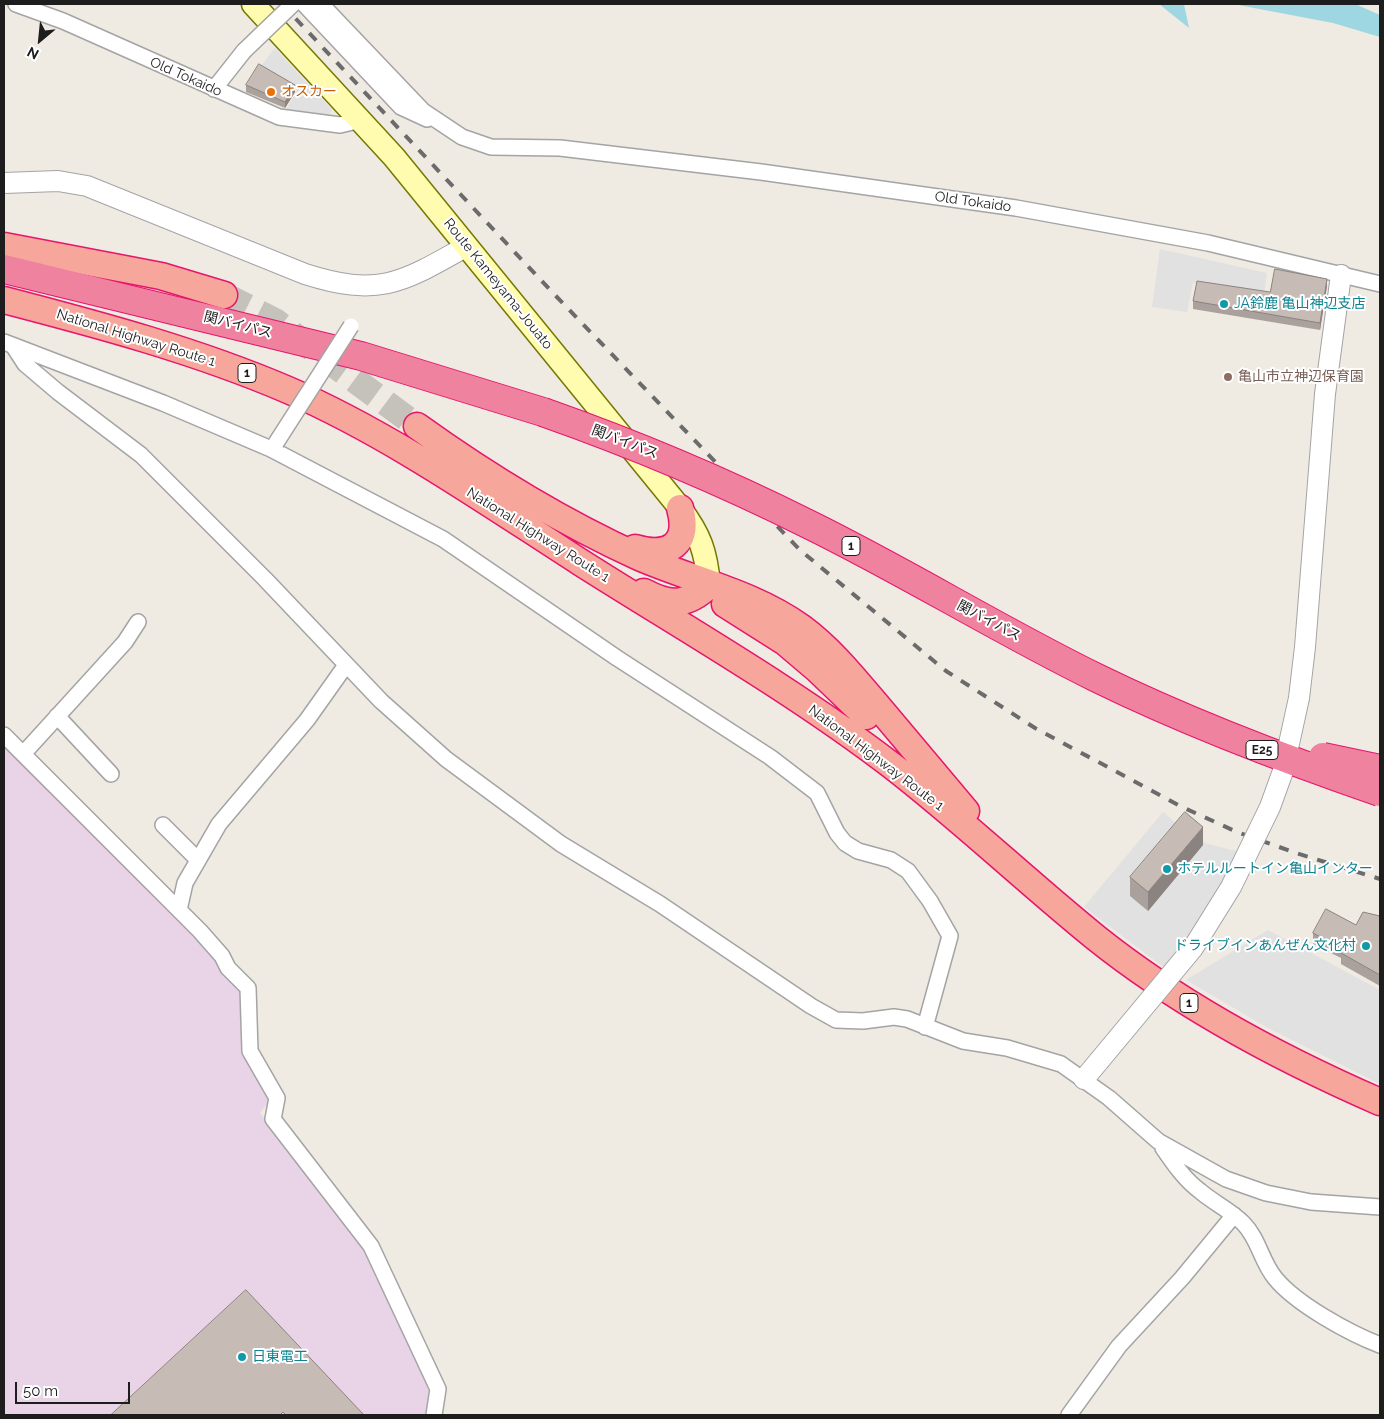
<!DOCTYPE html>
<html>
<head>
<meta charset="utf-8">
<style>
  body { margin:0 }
  #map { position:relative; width:1384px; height:1419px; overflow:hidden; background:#efeae2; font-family:Raleway,sans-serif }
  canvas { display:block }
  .frame { position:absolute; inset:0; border:5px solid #1d1d1d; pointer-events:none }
  .north { position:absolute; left:15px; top:15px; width:50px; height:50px; -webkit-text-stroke:4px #fff; paint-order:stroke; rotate:208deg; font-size:14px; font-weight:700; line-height:20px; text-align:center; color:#1d1d1d }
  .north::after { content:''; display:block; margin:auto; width:18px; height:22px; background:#1d1d1d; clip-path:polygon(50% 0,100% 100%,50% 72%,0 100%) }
  .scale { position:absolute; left:15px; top:1382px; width:115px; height:22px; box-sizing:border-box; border:2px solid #1d1d1d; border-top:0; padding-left:6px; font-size:15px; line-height:18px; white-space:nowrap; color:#1d1d1d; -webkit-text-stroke:4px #fff; paint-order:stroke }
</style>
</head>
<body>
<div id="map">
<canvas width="1384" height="1419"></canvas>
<div class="frame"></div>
<div class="north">N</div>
<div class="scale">50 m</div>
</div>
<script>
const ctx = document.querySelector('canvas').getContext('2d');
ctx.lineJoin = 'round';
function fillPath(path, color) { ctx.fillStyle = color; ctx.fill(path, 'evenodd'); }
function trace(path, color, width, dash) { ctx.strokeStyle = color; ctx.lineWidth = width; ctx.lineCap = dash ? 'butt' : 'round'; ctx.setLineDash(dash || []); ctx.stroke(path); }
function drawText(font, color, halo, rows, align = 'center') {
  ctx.font = font + ' Raleway,"Noto Sans JP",sans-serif'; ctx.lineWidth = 4; ctx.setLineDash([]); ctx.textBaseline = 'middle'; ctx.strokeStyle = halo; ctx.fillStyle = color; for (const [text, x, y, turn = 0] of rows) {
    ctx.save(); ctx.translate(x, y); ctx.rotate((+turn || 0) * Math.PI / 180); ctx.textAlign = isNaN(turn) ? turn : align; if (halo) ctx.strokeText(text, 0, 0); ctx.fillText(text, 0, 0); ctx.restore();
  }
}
fillPath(new Path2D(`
  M 4,744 L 136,872 L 243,989 L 246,1053 L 272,1098 L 260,1113 L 367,1249 L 433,1390 L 429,1415 L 4,1415 Z`), '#e9d3e7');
fillPath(new Path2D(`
  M 275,48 L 332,110 L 326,120 L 284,113 L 297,91 L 261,66 Z
  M 1160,249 L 1267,273 L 1264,294 L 1193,283 L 1187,312 L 1152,307 Z
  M 1163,812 L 1196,840 L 1199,838 L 1205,843 L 1239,852 L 1204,914 L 1166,969 L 1084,907 Z
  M 1268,930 L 1380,990 L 1380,1084 L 1268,1028 L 1186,980 Z`), '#e1e1e1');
fillPath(new Path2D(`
  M 1159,4 L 1184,4 L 1189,28 Z
  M 1233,4 L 1355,4 L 1380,15 L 1380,37 L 1333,23 Z`), '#9ed7e1');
trace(new Path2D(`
  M 224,295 L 275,321 L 417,426`), '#c5c1bb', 26, [26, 13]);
const minor = new Path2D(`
  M 16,4 L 63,21 L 279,117 L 340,125 L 361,120
  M 304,4 L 401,107 L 427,119
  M 321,4 L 423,111 L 462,137 L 491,147 L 560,148 L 761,172 L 1016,208 L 1208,243 L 1380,284
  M 214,89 L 244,51
  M 4,342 L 163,403 L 271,449 L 443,539 L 617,658 L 770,757 L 817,793 L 837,833 L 845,843 L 858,851 L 891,860 L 908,871 L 930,901 L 950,936 L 925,1027
  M 14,347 L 25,364 L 58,392 L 141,455 L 265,579 L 381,701 L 446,759 L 561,844 L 660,904 L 811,1006 L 836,1020 L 863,1021 L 894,1017 L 907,1019 L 963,1041 L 1007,1048 L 1061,1064 L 1109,1098 L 1158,1141 L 1226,1179 L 1266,1193 L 1311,1202 L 1380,1207
  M 57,716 L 111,774
  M 4,735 L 200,931 L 222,956 L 228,968 L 248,988 L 250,1051 L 277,1098 L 273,1119 L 371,1246 L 438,1389 L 434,1415
  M 23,754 L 125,642 L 138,622
  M 163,825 L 197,859
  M 179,910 L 185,883 L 219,824 L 307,720 L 346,665
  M 1163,1148 C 1174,1164 1185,1180 1200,1191 C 1214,1203 1230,1210 1243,1223 C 1259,1239 1261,1261 1275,1278 C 1296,1304 1349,1333 1380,1345
  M 1069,1415 L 1119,1346 L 1182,1278 L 1234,1215`);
const tertiary = new Path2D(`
  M 4,183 L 58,181 L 87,186 L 305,274 C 380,298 403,282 467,246
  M 1299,698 L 1305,647 L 1325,394 L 1341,275
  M 1084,1079 L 1099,1061`);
const secondary = new Path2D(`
  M 253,4 L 394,157 L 680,508 C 700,535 706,551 709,585`);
const trunk = new Path2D(`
  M 4,246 L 161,276 L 224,295
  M 4,300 C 100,325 197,351 288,390 C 388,433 488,503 580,562 C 684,628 793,690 891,765 C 961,819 1026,881 1095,937 C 1181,1006 1279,1058 1380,1102
  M 417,426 C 488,477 560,521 639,557 C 692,580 754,593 802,628 C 833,651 856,681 881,710 C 909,743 937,777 966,811
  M 635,548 C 669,558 690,544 680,508
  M 644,592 C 670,606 687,606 709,585
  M 725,604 L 785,642 L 818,670 L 866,716`);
const motorway = new Path2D(`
  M 4,269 L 361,356 L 543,412`);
trace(minor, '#a4a4a4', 18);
trace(tertiary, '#a4a4a4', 22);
trace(secondary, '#757800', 25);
trace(trunk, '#e7156e', 29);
trace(motorway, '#e7156e', 30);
trace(minor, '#fff', 15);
trace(tertiary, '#fff', 20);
trace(secondary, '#fffcb0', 22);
trace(trunk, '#f6a69b', 26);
trace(motorway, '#ee829f', 28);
trace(new Path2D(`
  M 282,4 L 553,293 L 800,550 L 946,671 L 1035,728 L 1182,807 L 1237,832 L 1296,853 L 1380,879`), '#6b6b6b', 4, [10, 10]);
const minorBridge = new Path2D(`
  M 244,51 L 293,4
  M 276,443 L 351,326`);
const tertiaryBridge = new Path2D(`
  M 1099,1061 L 1193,948 L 1231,887 L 1270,807 L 1283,771 L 1299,698`);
const motorwayBridge = new Path2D(`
  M 543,412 C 634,444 722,481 808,524 C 906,572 999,630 1097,678 C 1189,723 1284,759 1380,792
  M 1323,757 L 1380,769`);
trace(minorBridge, '#a4a4a4', 18, []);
trace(tertiaryBridge, '#a4a4a4', 22, []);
trace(motorwayBridge, '#e7156e', 30, []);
trace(minorBridge, '#fff', 15);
trace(tertiaryBridge, '#fff', 20);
trace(motorwayBridge, '#ee829f', 28);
fillPath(new Path2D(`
  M 246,85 L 295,92 L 285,108 L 246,92 Z
  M 1327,286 L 1320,330 L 1193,309 L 1193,301 Z
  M 1203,845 L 1148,911 L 1130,896 L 1130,877 Z
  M 1380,916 L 1380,986 L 1341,964 L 1341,958 L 1313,944 L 1313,933 L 1356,925 Z`), '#aba19c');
fillPath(new Path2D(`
  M 295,85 L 295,92 L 285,108 L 285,102 Z
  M 1327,279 L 1327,286 L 1320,330 L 1320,323 Z
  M 1203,827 L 1203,845 L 1148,911 L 1148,892 Z`), '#8b837f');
const building = new Path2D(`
  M 259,64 L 295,85 L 285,102 L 246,85 Z
  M 1275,269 L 1327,279 L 1320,323 L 1193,301 L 1197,281 L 1270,292 Z
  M 1185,812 L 1203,827 L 1148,892 L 1130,877 Z
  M 1326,909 L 1356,925 L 1363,912 L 1380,916 L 1380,975 L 1341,953 L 1343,949 L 1313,933 Z
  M 246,1290 L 364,1415 L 286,1415 L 283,1412 L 280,1415 L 111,1415 Z`);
fillPath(building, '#c7bbb5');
trace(building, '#8b837f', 1);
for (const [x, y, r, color] of [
  [271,92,5,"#e8710a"],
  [1224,304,5,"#0f9aa8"],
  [1228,377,5,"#8d6e63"],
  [1167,869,5,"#0f9aa8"],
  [1366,946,5,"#0f9aa8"],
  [242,1357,5,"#0f9aa8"]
]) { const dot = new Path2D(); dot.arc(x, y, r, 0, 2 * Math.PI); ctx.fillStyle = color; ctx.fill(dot); trace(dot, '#fff', 2); }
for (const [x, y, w] of [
  [247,373,18],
  [851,546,18],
  [1262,750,32],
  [1189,1003,18]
]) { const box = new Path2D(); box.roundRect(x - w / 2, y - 9.5, w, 19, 4); ctx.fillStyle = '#fff'; ctx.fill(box); trace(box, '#1d1d1d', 1); }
drawText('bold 12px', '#1d1d1d', null, [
  ["1",247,373],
  ["1",851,546],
  ["E25",1262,750],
  ["1",1189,1003]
]);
drawText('14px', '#1d1d1d', '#fff', [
  ["Old Tokaido",186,77,24],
  ["Old Tokaido",973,202,8],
  ["Route Kameyama-Jouato",498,284,51],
  ["関バイパス",238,325,14],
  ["National Highway Route 1",136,338,17],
  ["関バイパス",625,442,21],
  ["National Highway Route 1",538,535,32],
  ["関バイパス",989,621,28],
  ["National Highway Route 1",876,758,37]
]);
drawText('14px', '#c56008', '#fff', [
  ["オスカー",281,92]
], 'left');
drawText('14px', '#0d838f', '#fff', [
  ["JA鈴鹿 亀山神辺支店",1234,304],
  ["ホテルルートイン亀山インター",1177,869],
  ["ドライブインあんぜん文化村",1356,946,"right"],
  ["日東電工",252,1357]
], 'left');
drawText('14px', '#785e54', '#fff', [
  ["亀山市立神辺保育園",1238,377]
], 'left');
</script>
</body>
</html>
